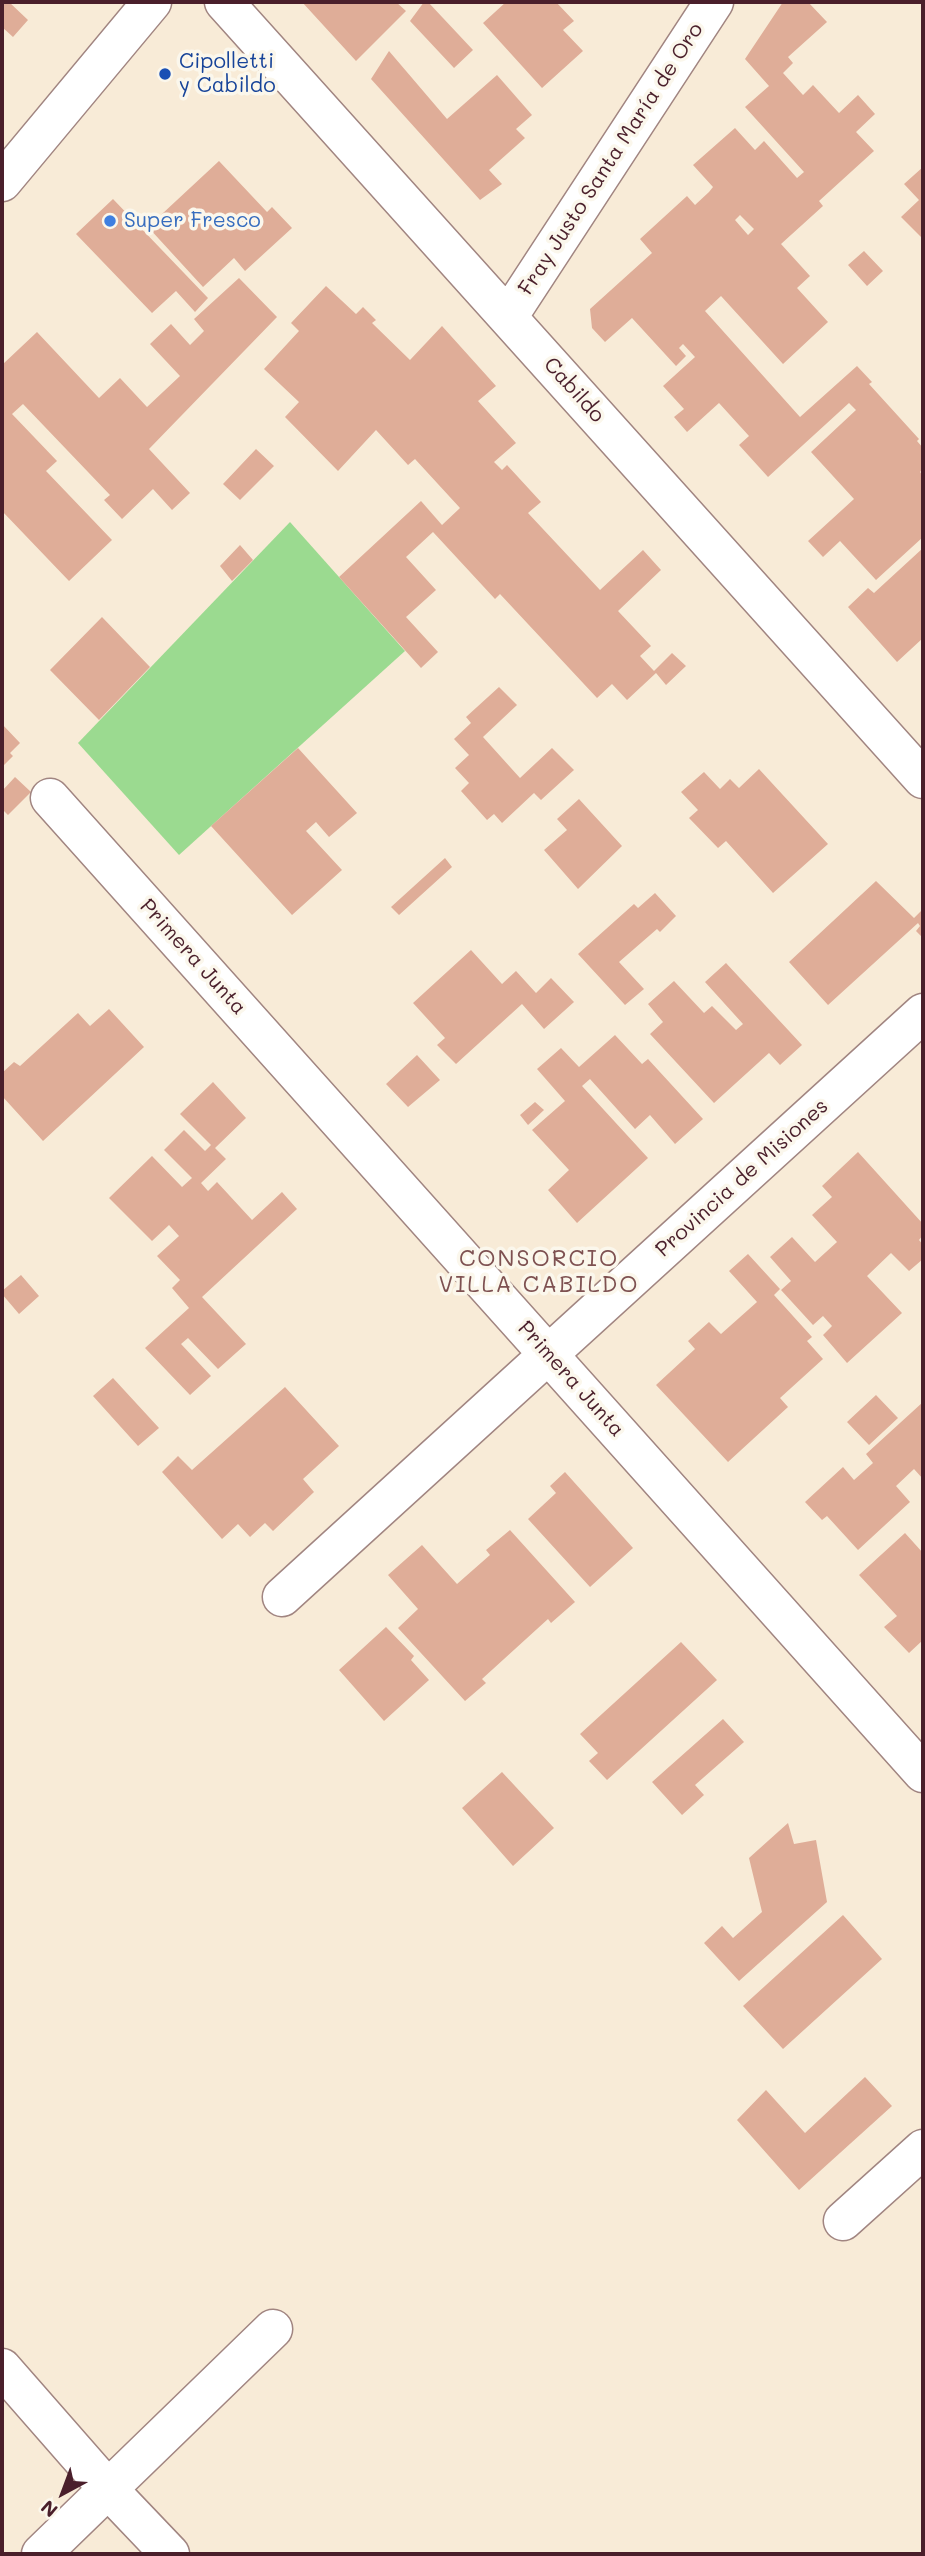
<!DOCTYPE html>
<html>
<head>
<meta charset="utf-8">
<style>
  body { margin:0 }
  #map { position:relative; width:925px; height:2556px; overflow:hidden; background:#f8ebd7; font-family:Mali,sans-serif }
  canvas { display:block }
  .frame { position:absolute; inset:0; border:4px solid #4a1f2b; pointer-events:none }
  .north { position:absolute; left:28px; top:2458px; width:70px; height:70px; -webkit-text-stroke:5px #fbf7ec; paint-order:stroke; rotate:221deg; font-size:19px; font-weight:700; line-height:28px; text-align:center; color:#4a1f2b }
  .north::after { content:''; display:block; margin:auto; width:24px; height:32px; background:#4a1f2b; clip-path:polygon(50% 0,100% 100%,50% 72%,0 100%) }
</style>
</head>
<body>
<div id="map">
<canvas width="925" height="2556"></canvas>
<div class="frame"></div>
<div class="north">N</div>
</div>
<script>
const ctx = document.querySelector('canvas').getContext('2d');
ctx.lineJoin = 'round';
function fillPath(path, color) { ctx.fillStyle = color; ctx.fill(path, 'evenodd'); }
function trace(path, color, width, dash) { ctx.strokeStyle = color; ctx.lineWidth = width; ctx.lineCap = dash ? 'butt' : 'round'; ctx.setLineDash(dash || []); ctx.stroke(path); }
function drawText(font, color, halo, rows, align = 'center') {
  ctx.font = font + ' Mali,sans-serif'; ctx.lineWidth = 7; ctx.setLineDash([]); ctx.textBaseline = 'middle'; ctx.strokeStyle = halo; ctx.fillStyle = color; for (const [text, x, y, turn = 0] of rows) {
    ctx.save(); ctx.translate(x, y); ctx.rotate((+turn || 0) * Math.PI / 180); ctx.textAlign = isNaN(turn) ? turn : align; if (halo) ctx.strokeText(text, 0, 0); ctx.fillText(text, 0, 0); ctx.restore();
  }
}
fillPath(new Path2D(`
  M 290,522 L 405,651 L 179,855 L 78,743 Z`), '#9bda90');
fillPath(new Path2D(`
  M 2,2 L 9,2 L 28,20 L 13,37 L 2,27 Z
  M 302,2 L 396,2 L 406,11 L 356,61 Z
  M 424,2 L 428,2 L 473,50 L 454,68 L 410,21 Z
  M 506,2 L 556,2 L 574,21 L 563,30 L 583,51 L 542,88 L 483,23 Z
  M 783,2 L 808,2 L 827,22 L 788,57 L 793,63 L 783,73 L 803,95 L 813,85 L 839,113 L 858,95 L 875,114 L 856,132 L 874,151 L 819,201 L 823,206 L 781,244 L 810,276 L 797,288 L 828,322 L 783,364 L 721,296 L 705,311 L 800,417 L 857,366 L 872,382 L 869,384 L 919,439 L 917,441 L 923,448 L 923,468 L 920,472 L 923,476 L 923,537 L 876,580 L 840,541 L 823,557 L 808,541 L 854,499 L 811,452 L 856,410 L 849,403 L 768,477 L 739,445 L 749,436 L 719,403 L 687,432 L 674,417 L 684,409 L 663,386 L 695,357 L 683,344 L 679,348 L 686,356 L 676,366 L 632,318 L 605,342 L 592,328 L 590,309 L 652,253 L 640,239 L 687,196 L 695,205 L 709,192 L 713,187 L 693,165 L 735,128 L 755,150 L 764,141 L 797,178 L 804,172 L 745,107 L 769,86 L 745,59 ZM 740,215 L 754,229 L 748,235 L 735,220 Z
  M 389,51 L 447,119 L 497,75 L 532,115 L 516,129 L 525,138 L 489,170 L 502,184 L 480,200 L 371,79 Z
  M 219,161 L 267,212 L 272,207 L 292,228 L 245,271 L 234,258 L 203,287 L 148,227 Z
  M 923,167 L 923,235 L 921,237 L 901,217 L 919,200 L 904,184 Z
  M 113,199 L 208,298 L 195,312 L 176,291 L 152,313 L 76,234 Z
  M 864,251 L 883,271 L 867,286 L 848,265 Z
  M 239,278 L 277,317 L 149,449 L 190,493 L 172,510 L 153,489 L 122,519 L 104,500 L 110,495 L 23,404 L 12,414 L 57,461 L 46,471 L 112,540 L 69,581 L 2,511 L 2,365 L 37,332 L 99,398 L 120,378 L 147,407 L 180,376 L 150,344 L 171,324 L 190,345 L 204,331 L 194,319 Z
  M 326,286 L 356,314 L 363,307 L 376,320 L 372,323 L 410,360 L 442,326 L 496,386 L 478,401 L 516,443 L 494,462 L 502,470 L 507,465 L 541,502 L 528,513 L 600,590 L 643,550 L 661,570 L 618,611 L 651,646 L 640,656 L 654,671 L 672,653 L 686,666 L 666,685 L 656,673 L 627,700 L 612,684 L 597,698 L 500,594 L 495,599 L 433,532 L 406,557 L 436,590 L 406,617 L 438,652 L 421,668 L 339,577 L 421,501 L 442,525 L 460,508 L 415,459 L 408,465 L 376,430 L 338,471 L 285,417 L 299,402 L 264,369 L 299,331 L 291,323 Z
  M 256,449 L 274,466 L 240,500 L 223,484 Z
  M 240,545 L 253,560 L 232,581 L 220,566 Z
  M 923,548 L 923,638 L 897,662 L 848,607 L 868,588 L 874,593 Z
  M 102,617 L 150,667 L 99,720 L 50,670 Z
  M 499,687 L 517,705 L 483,737 L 520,778 L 552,748 L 574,770 L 541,800 L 534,793 L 502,823 L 494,814 L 487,820 L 461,791 L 469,783 L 455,768 L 469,755 L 454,739 L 471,723 L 466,717 Z
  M 2,724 L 20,743 L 10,753 L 13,756 L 2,767 Z
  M 298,748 L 357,813 L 329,837 L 316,822 L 306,831 L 342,870 L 292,915 L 211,826 Z
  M 759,769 L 828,844 L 773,893 L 726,841 L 718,848 L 689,818 L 698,810 L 681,792 L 704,772 L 720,789 L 730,779 L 739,788 Z
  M 15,777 L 31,792 L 8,815 L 2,809 L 2,791 Z
  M 579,799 L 622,846 L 578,889 L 544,850 L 567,830 L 557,819 Z
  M 445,858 L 452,867 L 399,915 L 391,907 Z
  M 876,881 L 914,918 L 923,909 L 923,936 L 922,937 L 916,931 L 920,926 L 918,923 L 828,1005 L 789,962 Z
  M 655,893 L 676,916 L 660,932 L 657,929 L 619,962 L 644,989 L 625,1005 L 578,954 L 634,904 L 638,908 Z
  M 471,950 L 502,984 L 516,971 L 536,993 L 551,978 L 574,1002 L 544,1029 L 522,1004 L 456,1064 L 437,1045 L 445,1038 L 413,1003 Z
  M 726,963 L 802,1045 L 780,1065 L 769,1053 L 714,1103 L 650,1034 L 663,1022 L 648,1004 L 674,981 L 704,1013 L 712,1006 L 736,1030 L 743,1024 L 705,982 Z
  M 109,1009 L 144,1047 L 43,1141 L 2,1096 L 2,1073 L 14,1062 L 20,1066 L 78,1013 L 90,1026 Z
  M 615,1035 L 642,1064 L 648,1059 L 703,1119 L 675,1144 L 650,1115 L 635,1129 L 590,1079 L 582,1086 L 648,1158 L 577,1223 L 548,1190 L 569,1170 L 532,1130 L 565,1101 L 537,1069 L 561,1048 L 579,1067 Z
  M 417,1055 L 440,1080 L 408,1107 L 386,1084 Z
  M 213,1082 L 246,1118 L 215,1148 L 226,1159 L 201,1183 L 208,1191 L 217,1182 L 252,1220 L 282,1192 L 297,1209 L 202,1297 L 246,1344 L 218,1369 L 188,1338 L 181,1344 L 211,1376 L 190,1395 L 145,1348 L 189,1308 L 172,1288 L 180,1280 L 157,1256 L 179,1236 L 169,1225 L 152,1241 L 109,1198 L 152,1156 L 182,1187 L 192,1178 L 164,1150 L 184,1130 L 205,1151 L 211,1145 L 180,1114 Z
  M 535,1102 L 544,1110 L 528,1125 L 520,1115 Z
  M 858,1152 L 923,1224 L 923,1235 L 919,1240 L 923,1245 L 923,1259 L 909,1271 L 891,1253 L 867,1276 L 902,1313 L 847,1363 L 823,1335 L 832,1326 L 823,1316 L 813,1325 L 781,1290 L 791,1281 L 770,1257 L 792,1237 L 815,1262 L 837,1242 L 812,1215 L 832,1197 L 822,1186 Z
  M 748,1254 L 780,1289 L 774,1295 L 812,1337 L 807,1341 L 823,1359 L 780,1398 L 788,1407 L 728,1462 L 656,1385 L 695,1349 L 688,1341 L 709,1322 L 721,1334 L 757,1302 L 729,1271 Z
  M 21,1275 L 39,1296 L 19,1314 L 2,1294 L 2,1291 Z
  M 113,1378 L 159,1428 L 138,1446 L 93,1396 Z
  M 285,1387 L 339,1446 L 303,1479 L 314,1492 L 273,1531 L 265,1523 L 250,1537 L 238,1524 L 222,1539 L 162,1472 L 178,1456 L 192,1470 Z
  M 876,1395 L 898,1418 L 869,1445 L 847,1422 Z
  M 923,1402 L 923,1479 L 914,1469 L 896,1486 L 910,1502 L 858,1550 L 827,1516 L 822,1520 L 805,1502 L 843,1467 L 854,1480 L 873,1463 L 866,1454 Z
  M 565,1472 L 633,1548 L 590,1587 L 528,1519 L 556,1493 L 550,1486 Z
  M 510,1530 L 575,1602 L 551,1623 L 548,1619 L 482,1679 L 486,1683 L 465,1701 L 398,1628 L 418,1609 L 388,1575 L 422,1545 L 457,1584 L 490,1555 L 486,1550 Z
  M 905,1533 L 923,1553 L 923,1640 L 909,1653 L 884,1627 L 897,1616 L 859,1575 Z
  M 386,1627 L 414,1656 L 411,1660 L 429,1680 L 384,1721 L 339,1670 Z
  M 681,1642 L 717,1680 L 607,1780 L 589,1761 L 598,1753 L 580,1734 Z
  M 723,1719 L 744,1742 L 695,1785 L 704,1795 L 682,1815 L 652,1782 Z
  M 502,1772 L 554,1828 L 513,1866 L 462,1808 Z
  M 788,1823 L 794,1844 L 816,1840 L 827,1902 L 739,1981 L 704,1943 L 722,1926 L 733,1938 L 762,1912 L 749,1858 Z
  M 843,1915 L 882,1959 L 783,2049 L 743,2006 Z
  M 865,2077 L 892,2106 L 799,2190 L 737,2120 L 766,2090 L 805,2133 Z`), '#dfad98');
const minor = new Path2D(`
  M 224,2 L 923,779
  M 508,317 L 714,2
  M 50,798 L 923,1773
  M 282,1597 L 923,1013
  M 843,2221 L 923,2149
  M 2,2368 L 108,2489 L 170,2554
  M 41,2554 L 273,2329`);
const major = new Path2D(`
  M 2,182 L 152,2`);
trace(minor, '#a18581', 41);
trace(major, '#a18581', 41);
trace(minor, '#fff', 38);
trace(major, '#fff', 38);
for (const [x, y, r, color] of [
  [165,74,7,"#1a4fb4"],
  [110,221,7,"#3f7fe0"]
]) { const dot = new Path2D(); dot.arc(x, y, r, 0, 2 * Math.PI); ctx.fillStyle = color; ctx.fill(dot); trace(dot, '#fbf7ec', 2.5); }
drawText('21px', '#164399', '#fbf7ec', [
  ["Cipolletti",179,62],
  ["y Cabildo",179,86]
], 'left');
drawText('21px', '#4a1f2b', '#fbf7ec', [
  ["Fray Justo Santa María de Oro",611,159,-57],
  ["Cabildo",574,390,48],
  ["Primera Junta",193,957,48],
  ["Provincia de Misiones",742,1178,-42],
  ["Primera Junta",571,1379,48]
]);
drawText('21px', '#366cbe', '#fbf7ec', [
  ["Super Fresco",124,221]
], 'left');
ctx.letterSpacing = '2px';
drawText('23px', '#7e5151', '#fbf7ec', [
  ["CONSORCIO",539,1259],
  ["VILLA CABILDO",539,1285]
]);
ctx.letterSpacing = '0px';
</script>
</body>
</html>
